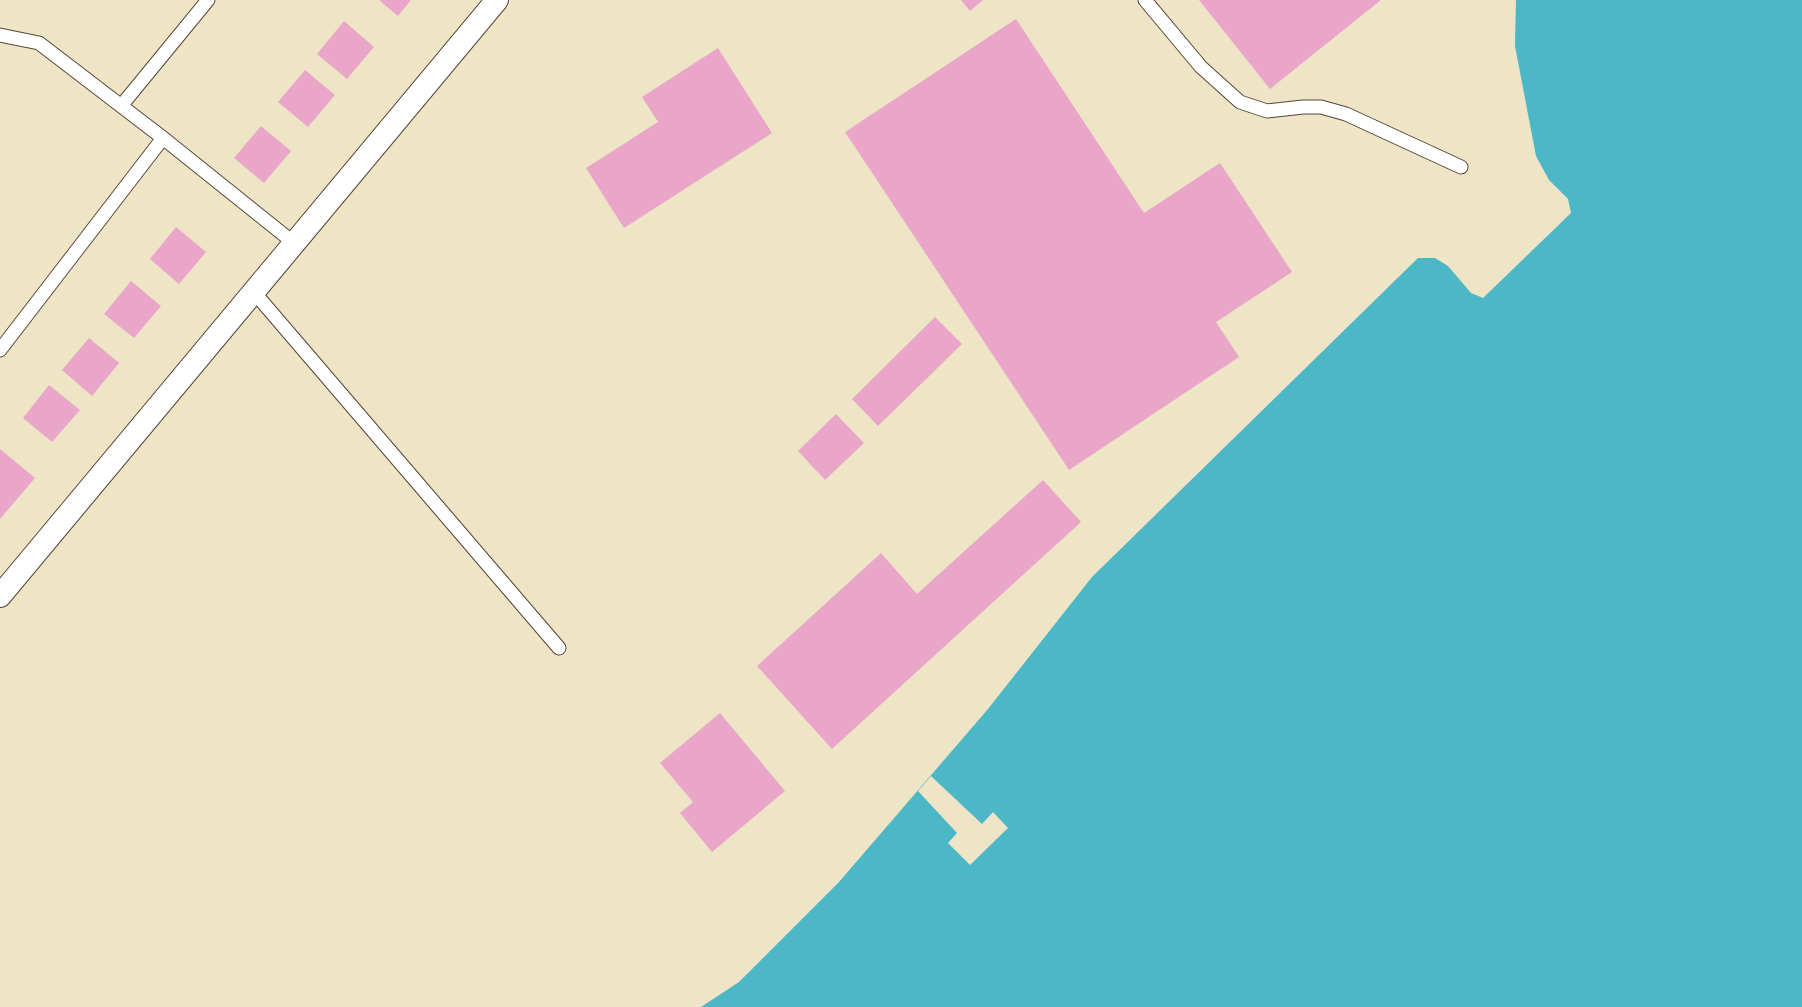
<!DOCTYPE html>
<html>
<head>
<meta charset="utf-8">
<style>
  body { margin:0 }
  canvas { display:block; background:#eee4c6 }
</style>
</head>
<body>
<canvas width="1802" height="1007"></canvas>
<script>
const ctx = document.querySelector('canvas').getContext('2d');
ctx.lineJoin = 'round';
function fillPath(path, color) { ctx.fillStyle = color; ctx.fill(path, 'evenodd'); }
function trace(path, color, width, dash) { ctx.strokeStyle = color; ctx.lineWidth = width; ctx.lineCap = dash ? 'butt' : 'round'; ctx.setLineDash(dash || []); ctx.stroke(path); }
fillPath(new Path2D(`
  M 1516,0 L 1802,0 L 1802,1007 L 701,1007 L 739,982 L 839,882 L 988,709 L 1092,577 L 1418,258 L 1435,258 L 1448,266 L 1471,293 L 1483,298 L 1571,213 L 1568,199 L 1549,180 L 1536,156 L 1515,46 Z`), '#4bb7c7');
fillPath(new Path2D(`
  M 931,776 L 982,824 L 993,812 L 1008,828 L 970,865 L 948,843 L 957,833 L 918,791 Z`), '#eee4c6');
fillPath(new Path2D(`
  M 379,0 L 411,0 L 398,16 Z
  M 961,0 L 983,0 L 970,11 Z
  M 1199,0 L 1381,0 L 1270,89 Z
  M 1016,19 L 1144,213 L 1220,163 L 1292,272 L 1216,322 L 1239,357 L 1069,470 L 845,132 Z
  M 344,21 L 374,47 L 347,79 L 317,54 Z
  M 718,48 L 772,133 L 624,228 L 586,168 L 658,122 L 642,97 Z
  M 305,70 L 335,95 L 308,127 L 278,102 Z
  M 261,126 L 291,151 L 264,183 L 234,158 Z
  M 176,227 L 206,252 L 179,284 L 150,259 Z
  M 131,281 L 161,306 L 134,338 L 104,314 Z
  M 935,317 L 962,344 L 878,426 L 852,399 Z
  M 89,338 L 119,363 L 92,396 L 62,370 Z
  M 49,385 L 80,410 L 52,442 L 23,418 Z
  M 836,414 L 864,443 L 825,480 L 798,451 Z
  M 0,449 L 35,478 L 0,519 Z
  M 1043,480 L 1081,522 L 832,749 L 757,666 L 881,553 L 917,594 Z
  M 720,713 L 785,791 L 712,852 L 680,813 L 693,802 L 660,763 Z`), '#e9a6c8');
const lane = new Path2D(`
  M 1145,0 L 1201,67 L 1240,102 L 1267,111 L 1303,107 L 1321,107 L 1346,114 L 1461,167
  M 0,35 L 39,43 L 163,138 L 294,243
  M 121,106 L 208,0
  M 253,291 L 559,648
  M 0,350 L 163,138`);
const secondary = new Path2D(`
  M 0,596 L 497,0`);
trace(lane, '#564637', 15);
trace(secondary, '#564637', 24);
trace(lane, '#fff', 13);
trace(secondary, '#fff', 22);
</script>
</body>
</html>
